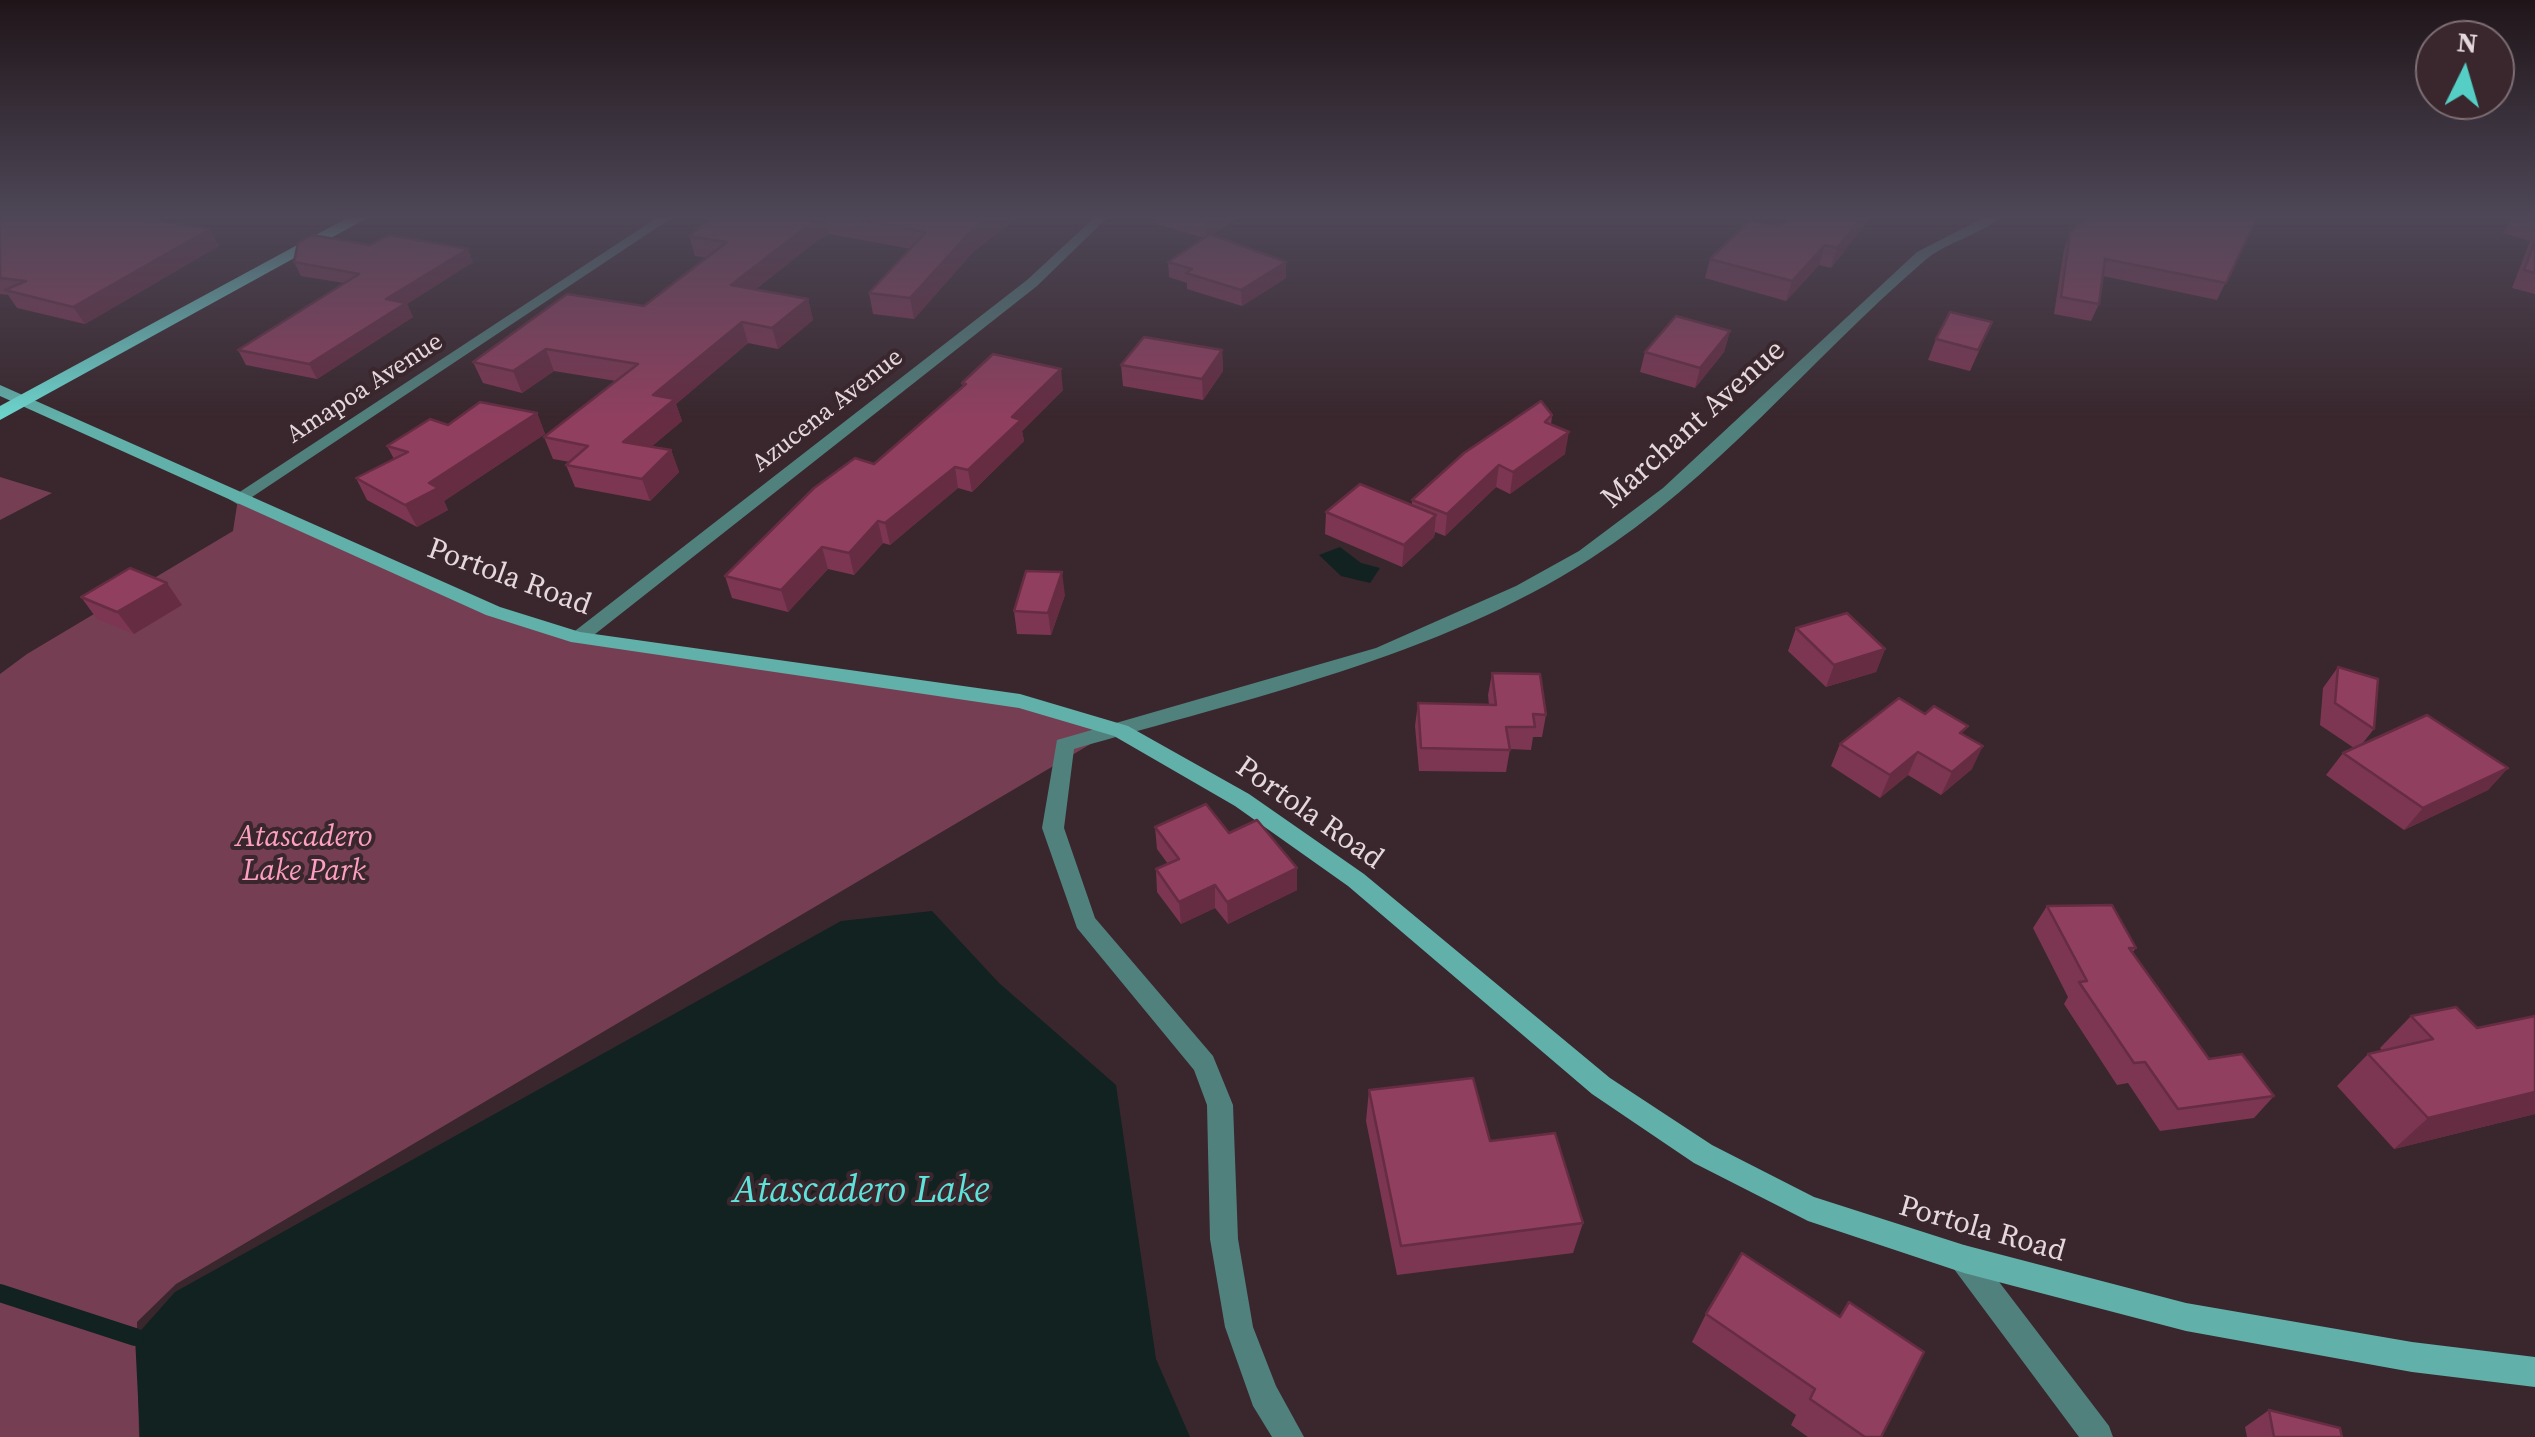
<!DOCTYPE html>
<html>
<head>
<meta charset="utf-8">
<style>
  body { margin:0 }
  #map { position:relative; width:2535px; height:1437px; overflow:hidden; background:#39272d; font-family:"Source Serif 4",serif }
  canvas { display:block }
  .north { position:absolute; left:2415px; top:20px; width:100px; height:100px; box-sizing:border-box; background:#39272d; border:2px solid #7e6e73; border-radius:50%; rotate:5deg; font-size:28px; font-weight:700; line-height:40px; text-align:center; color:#e5d8dc }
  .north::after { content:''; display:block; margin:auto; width:35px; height:45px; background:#55cec5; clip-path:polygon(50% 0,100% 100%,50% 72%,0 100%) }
</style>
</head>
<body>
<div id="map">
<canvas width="2535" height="1437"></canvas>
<div class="north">N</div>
</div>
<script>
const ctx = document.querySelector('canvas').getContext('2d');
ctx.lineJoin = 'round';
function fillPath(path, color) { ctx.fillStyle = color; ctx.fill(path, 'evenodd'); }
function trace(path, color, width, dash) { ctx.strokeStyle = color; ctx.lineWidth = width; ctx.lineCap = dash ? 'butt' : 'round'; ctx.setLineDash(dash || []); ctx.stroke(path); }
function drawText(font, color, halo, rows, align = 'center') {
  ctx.font = font + ' "Source Serif 4",serif'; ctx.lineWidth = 8; ctx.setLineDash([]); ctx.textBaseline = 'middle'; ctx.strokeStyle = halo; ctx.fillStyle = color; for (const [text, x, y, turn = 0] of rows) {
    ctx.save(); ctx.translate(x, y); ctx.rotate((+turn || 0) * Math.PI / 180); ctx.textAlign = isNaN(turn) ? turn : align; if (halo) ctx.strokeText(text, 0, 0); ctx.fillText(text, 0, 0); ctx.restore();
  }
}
fillPath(new Path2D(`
  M 0,477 L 52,493 L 0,520 Z
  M 238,499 L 581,643 L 961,692 L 1111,732 L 176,1284 L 137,1322 L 139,1437 L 0,1437 L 0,674 L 27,654 L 233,531 Z`), '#763e53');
fillPath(new Path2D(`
  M 1340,547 L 1361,563 L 1380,568 L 1370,583 L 1341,576 L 1319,555 Z
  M 932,911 L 999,983 L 1116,1085 L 1156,1359 L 1190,1437 L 140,1437 L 135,1337 L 175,1292 L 841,921 Z`), '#112221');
trace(new Path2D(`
  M 0,1293 L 135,1337`), '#112221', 18);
fillPath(new Path2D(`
  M 658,217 L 673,217 L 243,503 L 237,504 L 229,499 Z
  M 1095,217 L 1108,217 L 1037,286 L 585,642 L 571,642 L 569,638 L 571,634 L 1027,280 Z
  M 1985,217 L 2001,217 C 1979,236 1945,242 1923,262 C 1813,357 1713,481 1590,559 C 1438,657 1246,699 1074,749 L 1064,828 L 1095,918 L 1213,1056 L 1233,1105 L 1238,1239 L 1253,1327 L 1276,1386 L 1304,1437 L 1272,1437 L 1253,1406 L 1225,1327 L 1210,1239 L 1207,1105 L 1194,1070 L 1077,928 L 1042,828 L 1057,740 L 1376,648 L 1516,586 L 1579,551 L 1663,488 L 1917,252 Z
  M 1964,1245 L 1974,1249 L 2109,1426 L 2113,1437 L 2079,1437 L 1954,1269 L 1950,1259 L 1954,1249 Z`), '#51817d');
fillPath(new Path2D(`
  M 0,385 L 500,607 L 580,632 L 1020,694 L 1128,726 L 1249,794 L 1364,874 L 1610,1078 L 1712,1145 L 1814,1197 L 1964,1245 L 2186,1303 L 2412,1342 L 2535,1357 L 2535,1387 L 2412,1372 L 2186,1331 L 1964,1273 L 1808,1221 L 1694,1163 L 1592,1094 L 1348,886 L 1235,806 L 1114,736 L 1019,708 L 571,642 L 486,615 L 0,396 Z`), '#61b0aa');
fillPath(new Path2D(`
  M 349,217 L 369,217 L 0,420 L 0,406 Z`), '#6cd5cd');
fillPath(new Path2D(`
  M 0,217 L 219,246 L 85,324 L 17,308 L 8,295 L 0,294 Z
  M 713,217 L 1019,217 L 973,252 L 914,319 L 873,314 L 869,293 L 911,249 L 829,234 L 818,240 L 756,289 L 808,299 L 813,320 L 778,349 L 748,343 L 676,404 L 682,421 L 651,447 L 671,450 L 679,472 L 650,501 L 575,487 L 566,465 L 570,462 L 553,459 L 544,437 L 616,381 L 554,371 L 522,393 L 483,383 L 473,362 L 644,306 L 707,258 L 695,256 L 689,236 Z
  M 1153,217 L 1239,217 L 1212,235 L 1286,262 L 1286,278 L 1242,306 L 1187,289 L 1187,283 L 1169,277 L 1168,262 L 1204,238 L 1153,223 Z
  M 1871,217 L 1831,268 L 1819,265 L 1786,301 L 1705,278 L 1710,259 L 1778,227 Z
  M 2257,217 L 2217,300 L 2103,276 L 2099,304 L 2091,321 L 2054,314 L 2064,249 L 2070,233 Z
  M 2513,217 L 2535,217 L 2535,294 L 2512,288 L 2530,241 L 2503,233 Z
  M 294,262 L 473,262 L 407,304 L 413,317 L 317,379 L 246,365 L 238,350 L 344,283 L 301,276 Z
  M 1992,322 L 1970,371 L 1928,360 L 1936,339 Z
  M 1730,331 L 1724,352 L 1695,388 L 1640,372 L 1645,352 Z
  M 1222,350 L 1223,371 L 1203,400 L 1123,386 L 1121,365 Z
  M 962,383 L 1063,390 L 1022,431 L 1024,441 L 972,492 L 958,488 L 890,545 L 883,543 L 854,575 L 828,569 L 788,612 L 732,598 L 725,576 L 874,464 L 963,387 Z
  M 537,413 L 545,434 L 444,501 L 448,510 L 417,527 L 367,500 L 356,478 L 394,459 L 387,446 L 448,425 Z
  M 1552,415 L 1551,425 L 1565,454 L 1510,494 L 1496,487 L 1445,536 L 1435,532 L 1434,537 L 1402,567 L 1325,534 L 1326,512 L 1412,505 L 1412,500 Z
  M 167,583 L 182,605 L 134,634 L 97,619 L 81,597 Z
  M 1065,595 L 1051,635 L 1017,634 L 1014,611 Z
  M 1796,628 L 1885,649 L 1876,672 L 1826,687 L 1788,651 Z
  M 2338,667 L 2374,729 L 2362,744 L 2508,768 L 2488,790 L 2404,830 L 2326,775 L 2343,753 L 2354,748 L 2320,725 L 2323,688 Z
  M 1492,673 L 1546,715 L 1542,737 L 1533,737 L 1531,750 L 1510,749 L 1506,772 L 1419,771 L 1415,726 L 1418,703 L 1489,705 L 1488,695 Z
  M 1964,735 L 1972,769 L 1941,795 L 1908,775 L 1880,798 L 1831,766 L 1840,744 Z
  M 1155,827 L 1229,833 L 1297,868 L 1297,890 L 1228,924 L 1215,908 L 1181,924 L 1157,892 L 1156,869 L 1168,864 L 1157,849 Z
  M 2047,906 L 2136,948 L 2132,953 L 2209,1059 L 2274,1096 L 2254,1118 L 2160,1131 L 2128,1083 L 2117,1085 L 2064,1004 L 2068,997 L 2033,928 Z
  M 2411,1016 L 2477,1028 L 2535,1016 L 2535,1114 L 2394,1149 L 2337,1086 L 2368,1054 L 2382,1051 L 2380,1048 Z
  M 1369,1090 L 1490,1141 L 1583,1223 L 1573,1253 L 1397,1275 L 1366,1121 Z
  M 1849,1302 L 1881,1437 L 1808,1437 L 1791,1425 L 1796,1415 L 1692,1342 L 1706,1314 L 1839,1317 Z
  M 2269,1410 L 2342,1437 L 2247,1437 L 2245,1427 Z`), '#7c3652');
fillPath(new Path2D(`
  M 819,217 L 825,217 L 829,234 L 818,240 L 736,305 L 731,285 Z
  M 990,217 L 1019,217 L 973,252 L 914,319 L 910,298 L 970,232 Z
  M 1209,217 L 1239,217 L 1206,239 L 1205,220 Z
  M 1862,217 L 1871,217 L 1831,268 L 1837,248 Z
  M 210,229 L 219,246 L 85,324 L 73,307 Z
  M 1825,245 L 1819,265 L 1786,301 L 1792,281 Z
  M 468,249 L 473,262 L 407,304 L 413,317 L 317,379 L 309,364 L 386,299 Z
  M 1286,262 L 1286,278 L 1242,306 L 1241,290 Z
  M 808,299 L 813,320 L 778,349 L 772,328 Z
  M 742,322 L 748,343 L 676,404 L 682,421 L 631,464 L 623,442 L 653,395 Z
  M 1730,331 L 1724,352 L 1695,388 L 1700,368 Z
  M 546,349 L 554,371 L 522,393 L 513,371 Z
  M 1222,350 L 1223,371 L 1203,400 L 1202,379 Z
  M 1061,369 L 1063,390 L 1022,431 L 1024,441 L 972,492 L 968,470 L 1012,417 Z
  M 537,413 L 545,434 L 444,501 L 448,510 L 417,527 L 405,505 L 429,483 Z
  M 1569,432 L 1565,454 L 1510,494 L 1513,472 Z
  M 671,450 L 679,472 L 650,501 L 642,479 Z
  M 1499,465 L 1496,487 L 1445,536 L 1447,514 Z
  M 955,467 L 958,488 L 890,545 L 885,523 Z
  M 1436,515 L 1434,537 L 1402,567 L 1404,545 Z
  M 878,521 L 883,543 L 854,575 L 849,553 Z
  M 822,547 L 828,569 L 788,612 L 781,590 Z
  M 1062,572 L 1065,595 L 1051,635 L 1048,613 Z
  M 167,583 L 182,605 L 134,634 L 117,612 Z
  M 1885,649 L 1876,672 L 1826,687 L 1834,665 Z
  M 1983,746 L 1972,769 L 1941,795 L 1952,772 Z
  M 1918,752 L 1908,775 L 1880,798 L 1890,775 Z
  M 2508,768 L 2488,790 L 2404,830 L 2423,808 Z
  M 1297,868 L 1297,890 L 1228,924 L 1227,902 Z
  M 1215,885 L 1215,908 L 1181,924 L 1179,902 Z
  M 2535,1092 L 2535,1114 L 2394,1149 L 2428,1118 Z`), '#652c42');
const building = new Path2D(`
  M 0,217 L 134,217 L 210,229 L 73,307 L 5,290 L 26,281 L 0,278 Z
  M 713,217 L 819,217 L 731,285 L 808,299 L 772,328 L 742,322 L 653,395 L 675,399 L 623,442 L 671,450 L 642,479 L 566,465 L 588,446 L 544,437 L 638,364 L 546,349 L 513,371 L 473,362 L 567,294 L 644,306 L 727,242 L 689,236 Z
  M 841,217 L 990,217 L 970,232 L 910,298 L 869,293 L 926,232 Z
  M 1791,217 L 1862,217 L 1837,248 L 1825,245 L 1792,281 L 1710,259 L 1750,220 L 1778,227 Z
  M 2088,217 L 2257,217 L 2226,283 L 2105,259 L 2099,304 L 2061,297 L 2070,233 Z
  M 2519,217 L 2535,217 L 2535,221 Z
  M 1210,234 L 1286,262 L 1241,290 L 1186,273 L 1192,269 L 1168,262 Z
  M 312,235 L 370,245 L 389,235 L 468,249 L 386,299 L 406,303 L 309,364 L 238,350 L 359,274 L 294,262 L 298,243 Z
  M 2535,241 L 2535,273 L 2524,270 Z
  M 1950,312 L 1992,322 L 1978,350 L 1936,339 Z
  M 1676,316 L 1730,331 L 1700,368 L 1645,352 Z
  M 1144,337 L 1222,350 L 1202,379 L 1121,365 Z
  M 993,354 L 1061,369 L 1012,417 L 1021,420 L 968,470 L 955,467 L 885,523 L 878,521 L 849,553 L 822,547 L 781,590 L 725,576 L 814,488 L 855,458 L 874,464 L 966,384 L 962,383 Z
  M 1541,401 L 1552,415 L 1545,422 L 1569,432 L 1513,472 L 1499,465 L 1447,514 L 1412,500 L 1464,453 Z
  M 480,402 L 537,413 L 429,483 L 438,488 L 405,505 L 356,478 L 408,452 L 387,446 L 430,419 L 448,425 Z
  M 1360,484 L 1436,515 L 1404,545 L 1326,512 Z
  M 130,568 L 167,583 L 117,612 L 81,597 Z
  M 1026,571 L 1062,572 L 1048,613 L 1014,611 Z
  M 1847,613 L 1885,649 L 1834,665 L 1796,628 Z
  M 2338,667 L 2378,679 L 2374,729 L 2335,703 Z
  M 1492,673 L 1540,674 L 1546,715 L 1533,714 L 1535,727 L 1506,727 L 1510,750 L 1421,748 L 1418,703 L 1496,705 Z
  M 1899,698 L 1925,714 L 1934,706 L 1968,726 L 1960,733 L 1983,746 L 1952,772 L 1918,752 L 1890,775 L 1840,744 Z
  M 2427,715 L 2508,768 L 2423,808 L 2343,753 Z
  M 1206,804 L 1229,833 L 1257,820 L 1297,868 L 1227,902 L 1215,885 L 1179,902 L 1156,869 L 1179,859 L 1155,827 Z
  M 2112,905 L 2136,948 L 2129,948 L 2209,1059 L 2242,1054 L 2274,1096 L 2178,1109 L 2145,1062 L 2134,1063 L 2079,982 L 2087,981 L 2047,906 Z
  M 2456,1007 L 2477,1028 L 2535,1016 L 2535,1092 L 2428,1118 L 2368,1054 L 2433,1039 L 2411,1016 Z
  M 1473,1078 L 1490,1141 L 1555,1133 L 1583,1223 L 1401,1246 L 1369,1090 Z
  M 1742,1253 L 1840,1317 L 1849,1302 L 1924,1352 L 1881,1437 L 1865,1437 L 1810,1399 L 1815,1389 L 1706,1314 Z
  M 2269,1410 L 2340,1428 L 2342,1437 L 2274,1437 Z`);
fillPath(building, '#903f5f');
trace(building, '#652c42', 2.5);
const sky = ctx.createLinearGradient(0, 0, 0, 418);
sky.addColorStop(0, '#1f1519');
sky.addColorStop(0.52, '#4e4757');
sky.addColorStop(1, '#4e475700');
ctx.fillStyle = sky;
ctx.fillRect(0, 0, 2535, 418);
drawText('25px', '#e5d8dc', '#39272d', [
  ["Amapoa Avenue",365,389,-33],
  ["Azucena Avenue",828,411,-38]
]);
drawText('30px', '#e5d8dc', '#39272d', [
  ["Marchant Avenue",1694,425,-42],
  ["Portola Road",509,578,20],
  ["Portola Road",1309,814,35],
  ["Portola Road",1982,1230,16]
]);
drawText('italic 30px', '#fc9fc0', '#39272d', [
  ["Atascadero",304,838],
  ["Lake Park",304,872]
]);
drawText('italic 38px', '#5de3da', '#39272d', [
  ["Atascadero Lake",861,1192]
]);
</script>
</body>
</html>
